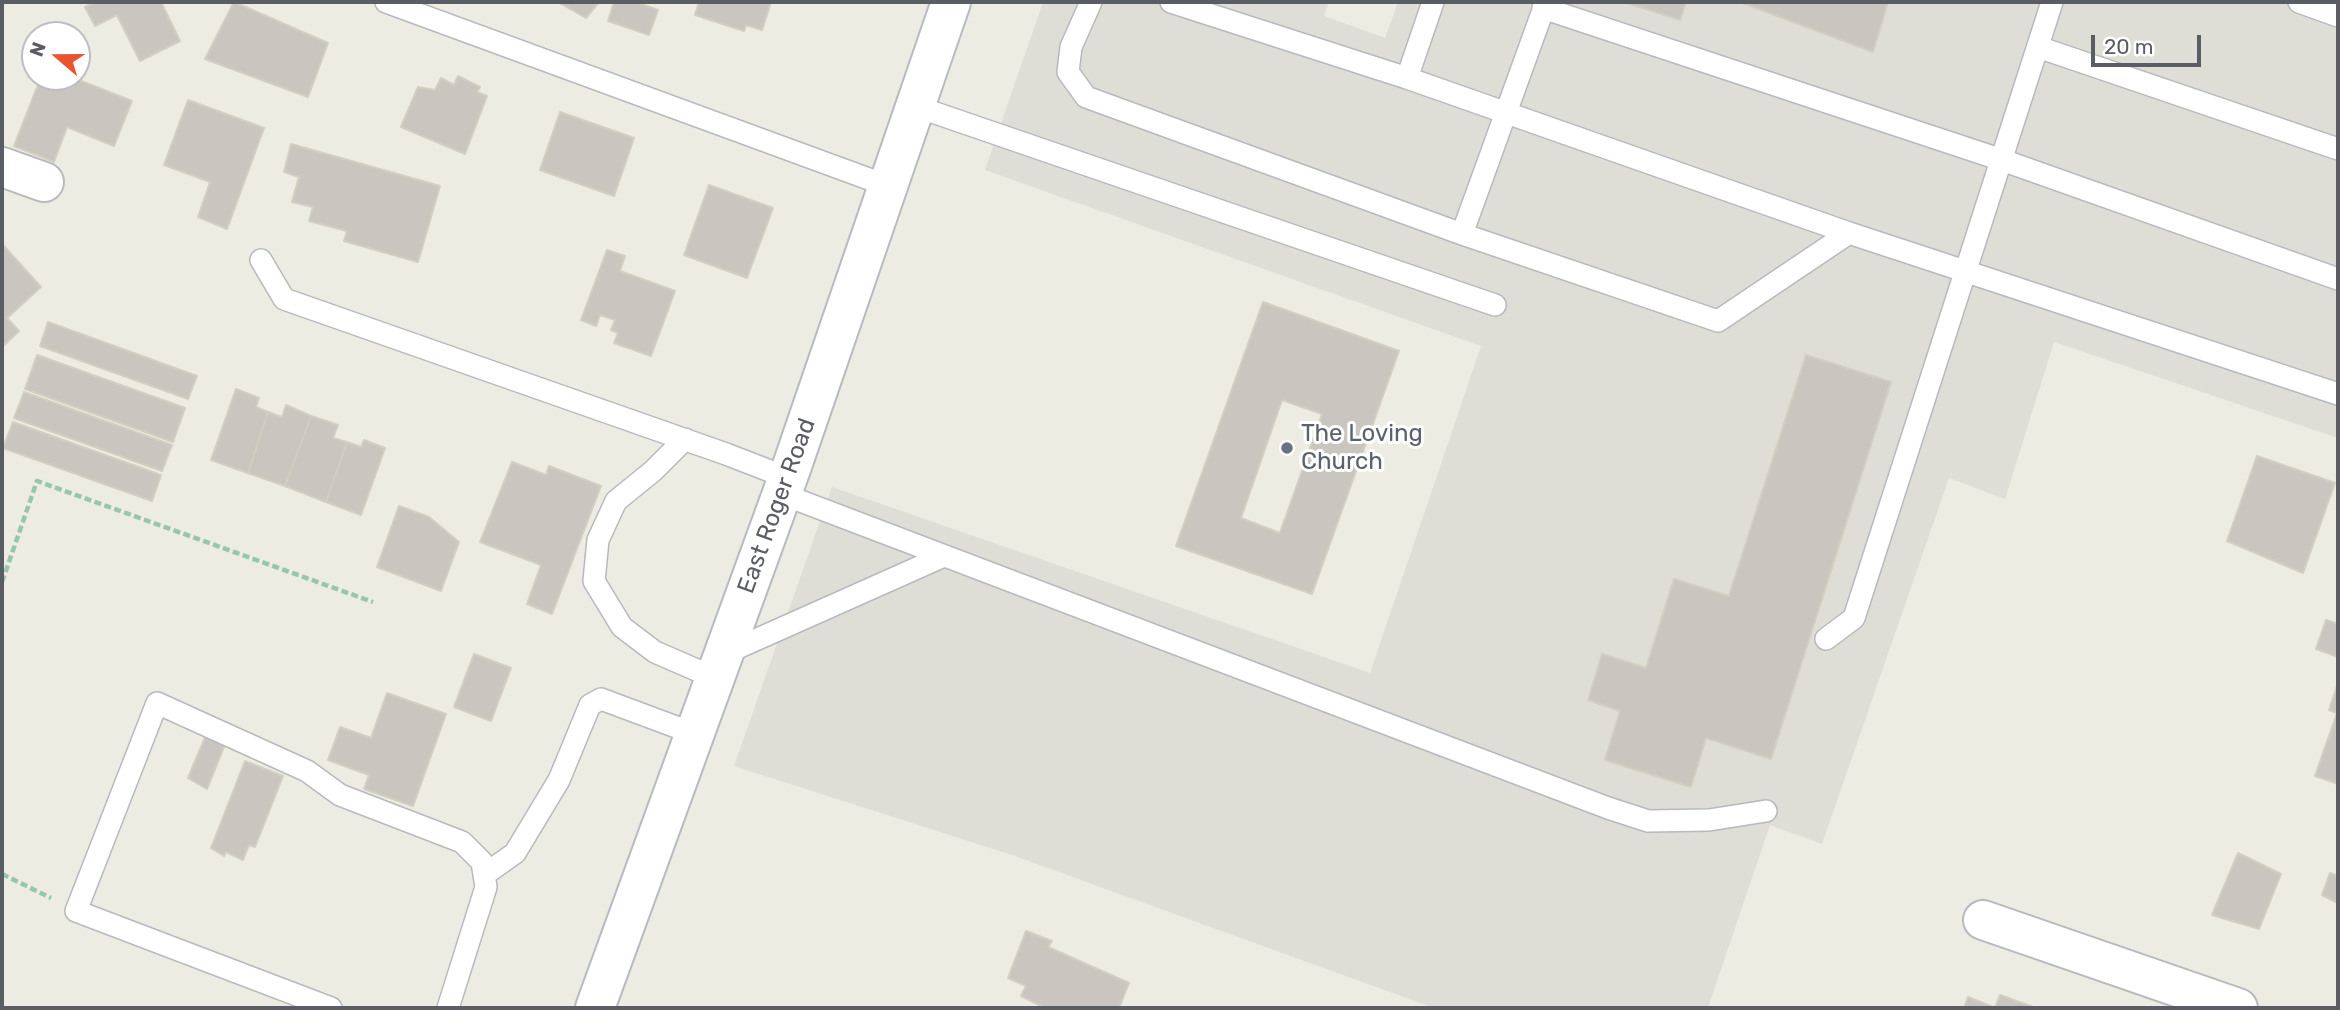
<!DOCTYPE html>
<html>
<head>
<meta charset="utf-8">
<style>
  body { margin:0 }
  #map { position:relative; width:2340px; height:1010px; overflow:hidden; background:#edece2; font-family:Rubik,sans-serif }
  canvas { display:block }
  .frame { position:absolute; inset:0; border:4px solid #5a5d63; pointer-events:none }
  .north { position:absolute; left:21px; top:21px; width:70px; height:70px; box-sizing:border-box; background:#fff; border:2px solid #bdbec1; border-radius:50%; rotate:290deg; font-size:19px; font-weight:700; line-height:28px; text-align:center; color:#5a5d63 }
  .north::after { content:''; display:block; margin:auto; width:24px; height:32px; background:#e8542d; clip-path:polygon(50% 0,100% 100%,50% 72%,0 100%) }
  .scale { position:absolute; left:2091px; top:35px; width:110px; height:32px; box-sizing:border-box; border:4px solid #5a5d63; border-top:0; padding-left:9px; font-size:21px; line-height:24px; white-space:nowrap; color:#5a5d63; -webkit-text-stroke:5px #fff; paint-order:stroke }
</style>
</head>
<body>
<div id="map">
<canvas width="2340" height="1010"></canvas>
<div class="frame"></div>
<div class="north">N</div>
<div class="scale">20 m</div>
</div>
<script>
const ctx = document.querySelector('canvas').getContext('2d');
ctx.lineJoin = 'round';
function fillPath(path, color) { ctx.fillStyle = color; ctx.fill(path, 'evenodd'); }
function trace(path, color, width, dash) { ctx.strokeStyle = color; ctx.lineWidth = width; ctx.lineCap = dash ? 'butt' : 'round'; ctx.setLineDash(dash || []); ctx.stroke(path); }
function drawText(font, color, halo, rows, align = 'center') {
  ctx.font = font + ' Rubik,sans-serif'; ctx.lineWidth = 6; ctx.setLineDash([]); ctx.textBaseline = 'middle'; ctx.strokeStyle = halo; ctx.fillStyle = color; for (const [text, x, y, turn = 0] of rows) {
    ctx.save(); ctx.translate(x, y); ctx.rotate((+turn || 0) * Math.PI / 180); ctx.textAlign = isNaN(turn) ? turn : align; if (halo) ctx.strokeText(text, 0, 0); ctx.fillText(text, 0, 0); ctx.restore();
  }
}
fillPath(new Path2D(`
  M 1043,2 L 1329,2 L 1324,16 L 1385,38 L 1398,2 L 2338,2 L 2338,438 L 2054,342 L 2005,499 L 1949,478 L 1822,844 L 1770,825 L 1708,1008 L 1434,1008 L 1012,855 L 734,766 L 832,487 L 1370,673 L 1481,346 L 985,170 Z`), '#deddd6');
const building = new Path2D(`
  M 96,2 L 161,2 L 180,41 L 140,61 L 117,15 L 95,26 L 85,7 Z
  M 234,2 L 328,43 L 308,97 L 205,59 Z
  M 558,2 L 599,2 L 586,18 Z
  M 614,2 L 635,2 L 658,10 L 649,35 L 608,21 Z
  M 699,2 L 771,2 L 762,30 L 746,25 L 744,31 L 695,15 Z
  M 1624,2 L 1686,2 L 1680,20 Z
  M 1740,2 L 1888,2 L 1873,52 Z
  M 458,76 L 480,87 L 477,92 L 487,96 L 465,154 L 401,127 L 418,87 L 435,90 L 441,78 L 454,85 Z
  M 41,77 L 71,77 L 132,101 L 114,146 L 67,127 L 54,162 L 14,146 Z
  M 188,100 L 264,128 L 227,229 L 198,217 L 210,182 L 164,165 Z
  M 560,112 L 634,138 L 614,196 L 540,170 Z
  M 291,144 L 440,186 L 418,262 L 344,241 L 347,231 L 309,221 L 313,207 L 292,202 L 299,177 L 284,172 Z
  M 709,185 L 773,208 L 747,278 L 684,255 Z
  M 2,244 L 41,287 L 7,318 L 19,331 L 2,347 Z
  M 607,250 L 625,256 L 620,271 L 675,291 L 651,356 L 614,343 L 618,333 L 611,330 L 615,320 L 600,315 L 596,326 L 581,320 Z
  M 1263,302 L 1399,351 L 1312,594 L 1176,546 ZM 1282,400 L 1322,414 L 1280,533 L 1241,518 Z
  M 48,322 L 197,376 L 188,399 L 40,346 Z
  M 37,355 L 185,408 L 173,442 L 25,389 Z
  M 1806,355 L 1891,382 L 1771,759 L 1706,738 L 1691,787 L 1605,760 L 1620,711 L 1588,700 L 1602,654 L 1646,668 L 1674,579 L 1729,596 Z
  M 236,389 L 259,398 L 256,407 L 268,412 L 248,473 L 211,460 Z
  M 24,392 L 172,445 L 162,471 L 14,418 Z
  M 286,405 L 311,416 L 285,486 L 248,473 L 268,412 L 282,417 Z
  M 311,416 L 338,425 L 333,438 L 347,442 L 326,502 L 285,486 Z
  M 13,422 L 161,475 L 152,501 L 3,448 Z
  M 364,440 L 385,448 L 361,515 L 326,502 L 347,442 L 361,447 Z
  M 2257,456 L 2335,483 L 2303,573 L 2227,541 Z
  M 512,462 L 546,475 L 549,466 L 601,486 L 552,614 L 527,604 L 541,565 L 480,542 Z
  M 399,506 L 429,517 L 459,542 L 441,591 L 377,567 Z
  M 2326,620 L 2338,624 L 2338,657 L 2316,649 Z
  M 474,654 L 511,668 L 491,721 L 454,707 Z
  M 2338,683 L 2338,784 L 2315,776 L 2337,713 L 2329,710 Z
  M 387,693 L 446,714 L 413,806 L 364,789 L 369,775 L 328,760 L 340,727 L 371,738 Z
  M 206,735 L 226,742 L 207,789 L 188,778 Z
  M 245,761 L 283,776 L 255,847 L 249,845 L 243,860 L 226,852 L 224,856 L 211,848 Z
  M 2238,853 L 2281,874 L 2259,929 L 2212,915 Z
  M 2330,873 L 2338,876 L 2338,903 L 2322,895 Z
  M 1026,931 L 1052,941 L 1048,947 L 1129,983 L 1119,1008 L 1045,1008 L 1021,996 L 1026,986 L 1008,978 Z
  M 2000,995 L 2036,1008 L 1964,1008 L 1968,997 L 1995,1008 Z`);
fillPath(building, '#c8c6bf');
trace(building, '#d2cec0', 2);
const lane = new Path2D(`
  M 386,2 L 888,186
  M 1091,2 L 1071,47 L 1068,72 L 1086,97 L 1462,234 L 1718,321 L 1849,233 L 2338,394
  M 1171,2 L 1407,78 L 1849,233
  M 2299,2 L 2338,16
  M 1543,8 L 2002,160 L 2338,279
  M 2038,47 L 2338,149
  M 1407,78 L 1433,2
  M 915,106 L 1495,305
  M 1462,234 L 1546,2
  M 261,260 L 284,299 L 726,454 L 788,478
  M 685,439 L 653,471 L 616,501 L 598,540 L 594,581 L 622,627 L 655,652 L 715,678
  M 782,494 L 1608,808 L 1648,821 L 1709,820 L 1766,811
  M 1826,639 L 1854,618 L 2052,2
  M 724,654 L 944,556
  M 484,875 L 515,853 L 559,780 L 590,705 L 601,699 L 695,734
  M 331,1008 L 76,911 L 157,703 L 307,771 L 340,795 L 462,842 L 482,862 L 486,887 L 448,1008`);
const street = new Path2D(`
  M 2,167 L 44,182
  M 1983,920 L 2238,1008`);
const secondary = new Path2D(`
  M 595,1008 L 792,466 L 951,2`);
trace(lane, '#b7b9be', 24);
trace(street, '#b7b9be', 42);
trace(secondary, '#b7bac0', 42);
trace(new Path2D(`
  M 2,582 L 37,481 L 373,602
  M 2,874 L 51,898`), '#97c6aa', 4.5, [7, 3.5]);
trace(lane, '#fff', 21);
trace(street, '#fff', 38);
trace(secondary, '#fff', 38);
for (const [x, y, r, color] of [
  [1287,448,7,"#6b7280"]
]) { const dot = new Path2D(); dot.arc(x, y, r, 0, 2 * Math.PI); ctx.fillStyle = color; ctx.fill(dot); trace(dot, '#fff', 2.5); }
drawText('24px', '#5b616d', '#fff', [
  ["The Loving",1301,434],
  ["Church",1301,462]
], 'left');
drawText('24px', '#5a5d63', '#fff', [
  ["East Roger Road",777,506,-70]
]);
</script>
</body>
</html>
